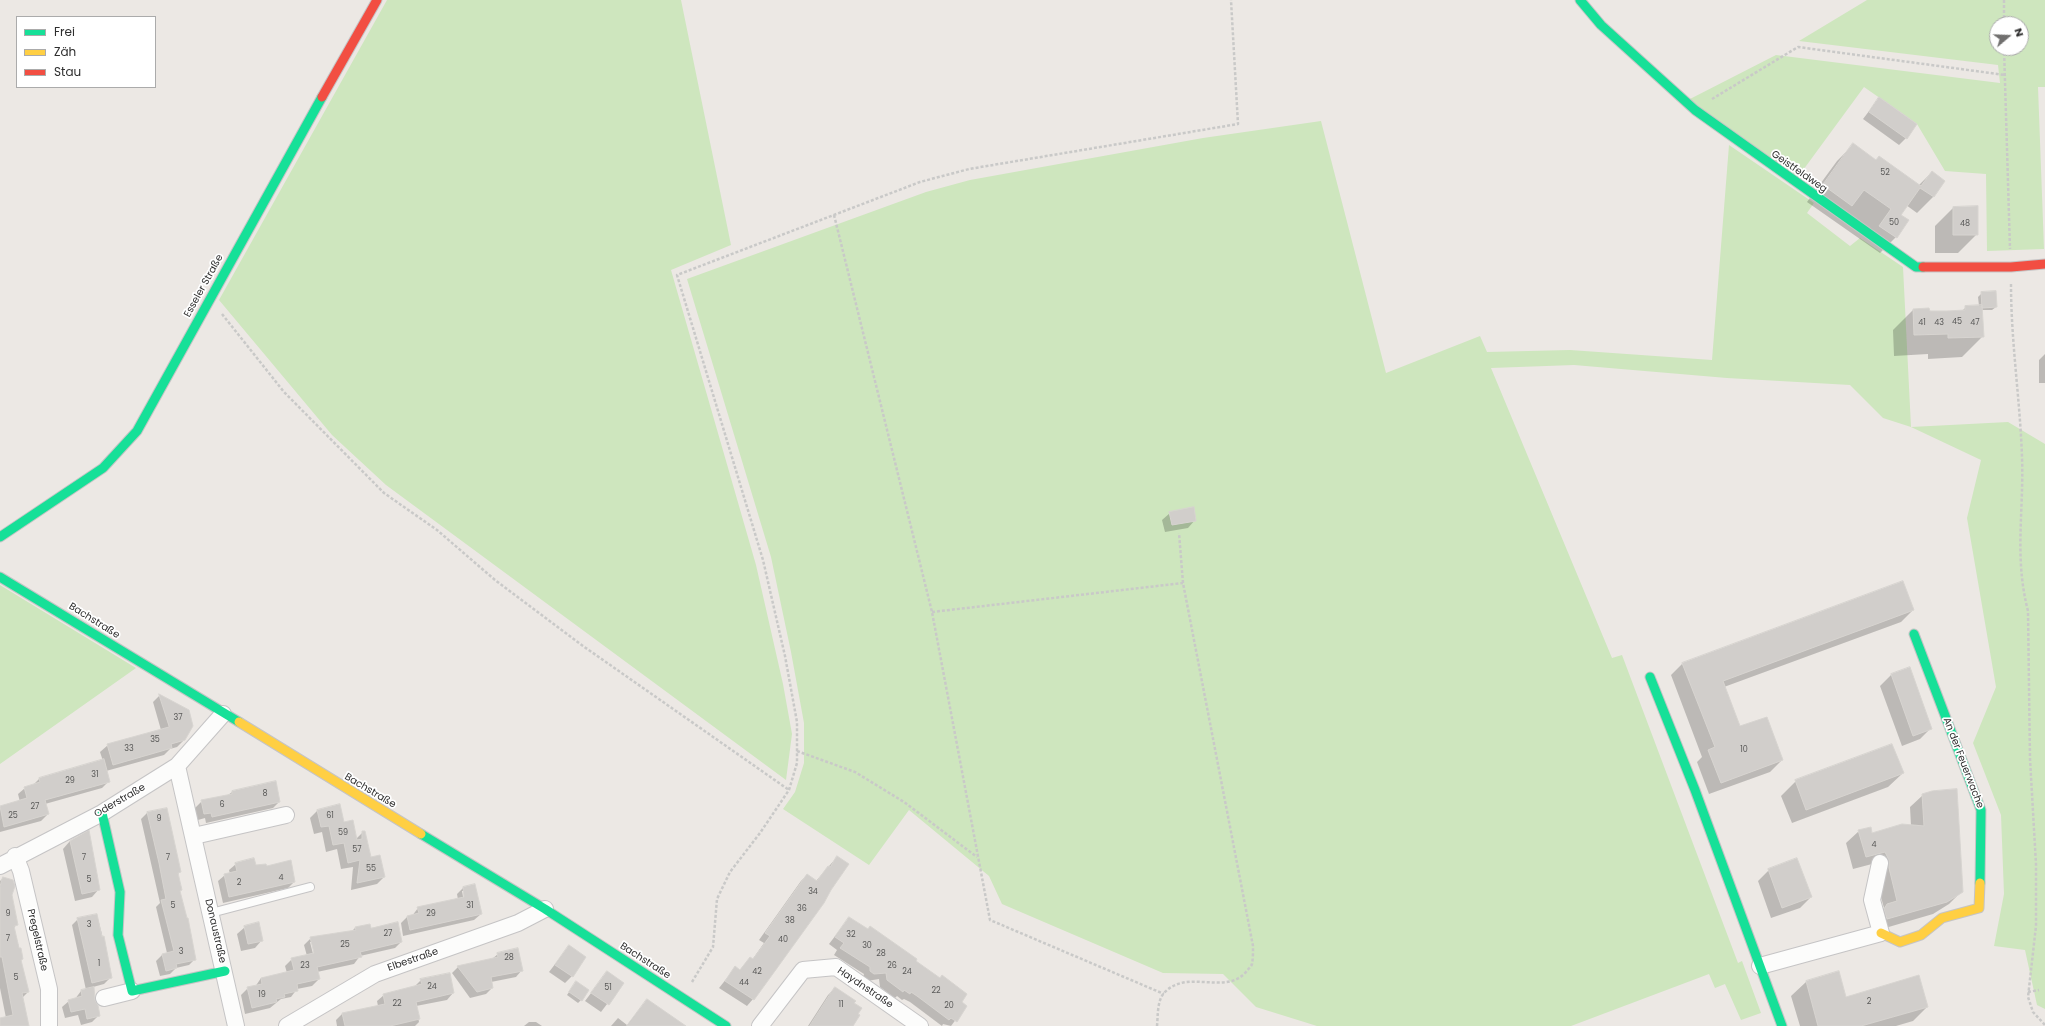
<!DOCTYPE html>
<html>
<head>
<meta charset="utf-8">
<style>
  body { margin:0 }
  #map { position:relative; width:2045px; height:1026px; overflow:hidden; background:#ece8e4; font-family:Poppins,sans-serif }
  canvas { display:block }
  .legend { position:absolute; left:16px; top:16px; width:140px; height:72px; box-sizing:border-box; background:#fff; border:1px solid #ababab; margin:0; padding:5px 7px; list-style:none; font-size:12px; color:#2e2e2e }
  .legend li { display:flex; align-items:center; gap:8px; height:20px }
  .legend b { width:20px; border:1px solid #ababab }
  .north { position:absolute; left:1989px; top:16px; width:40px; height:40px; box-sizing:border-box; background:#fff; border:1px solid #ababab; border-radius:50%; rotate:71deg; font-size:11px; font-weight:700; line-height:16px; text-align:center; color:#2e2e2e }
  .north::after { content:''; display:block; margin:auto; width:14px; height:18px; background:#706f6e; clip-path:polygon(50% 0,100% 100%,50% 72%,0 100%) }
</style>
</head>
<body>
<div id="map">
<canvas width="2045" height="1026"></canvas>
<ul class="legend">
<li><b style="height:5px;background:#16e098"></b>Frei</li>
<li><b style="height:5px;background:#ffcf43"></b>Zäh</li>
<li><b style="height:5px;background:#f24e42"></b>Stau</li>
</ul>
<div class="north">N</div>
</div>
<script>
const ctx = document.querySelector('canvas').getContext('2d');
ctx.lineJoin = 'round';
function fillPath(path, color) { ctx.fillStyle = color; ctx.fill(path, 'evenodd'); }
function trace(path, color, width, dash) { ctx.strokeStyle = color; ctx.lineWidth = width; ctx.lineCap = dash ? 'butt' : 'round'; ctx.setLineDash(dash || []); ctx.stroke(path); }
function drawText(font, color, halo, rows, align = 'center') {
  ctx.font = font + ' Poppins,sans-serif'; ctx.lineWidth = 3.5; ctx.setLineDash([]); ctx.textBaseline = 'middle'; ctx.strokeStyle = halo; ctx.fillStyle = color; for (const [text, x, y, turn = 0] of rows) {
    ctx.save(); ctx.translate(x, y); ctx.rotate((+turn || 0) * Math.PI / 180); ctx.textAlign = isNaN(turn) ? turn : align; if (halo) ctx.strokeText(text, 0, 0); ctx.fillText(text, 0, 0); ctx.restore();
  }
}
fillPath(new Path2D(`
  M 387,0 L 681,0 L 731,245 L 671,270 L 756,565 L 783,684 L 792,734 L 786,780 L 386,485 L 332,435 L 219,300 Z
  M 1867,0 L 2045,0 L 2045,87 L 2038,87 L 2044,249 L 1987,251 L 1986,174 L 1945,171 L 1917,124 L 1864,87 L 1798,177 L 1688,100 L 1776,55 L 2000,83 L 1998,65 L 1799,41 ZM 1997,24 L 2021,24 L 2021,48 L 1997,48 Z
  M 1321,121 L 1386,373 L 1480,336 L 1487,352 L 1570,350 L 1712,360 L 1729,145 L 1814,203 L 1807,213 L 1850,246 L 1860,238 L 1903,267 L 1911,427 L 2008,422 L 2045,444 L 2045,1009 L 2037,1005 L 2025,950 L 1994,946 L 2004,894 L 2001,815 L 1973,743 L 1996,687 L 1967,518 L 1981,460 L 1911,427 L 1883,418 L 1850,385 L 1727,378 L 1574,365 L 1491,368 L 1612,658 L 1622,655 L 1738,963 L 1742,961 L 1761,1013 L 1741,1020 L 1725,984 L 1715,988 L 1709,974 L 1571,1026 L 1317,1026 L 1256,1007 L 1223,974 L 1163,973 L 1002,904 L 989,876 L 909,810 L 869,865 L 783,809 L 795,792 L 804,763 L 804,723 L 791,652 L 771,557 L 687,279 L 926,192 L 970,180 L 1203,138 Z
  M 0,585 L 136,668 L 0,764 Z`), '#cee6be');
fillPath(new Path2D(`
  M 1879,98 L 1906,138 L 1899,145 L 1863,119 Z
  M 1853,145 L 1876,161 L 1919,185 L 1932,172 L 1944,181 L 1933,197 L 1917,213 L 1906,205 L 1899,215 L 1896,237 L 1880,253 L 1807,202 L 1837,161 Z
  M 1953,208 L 1977,234 L 1958,253 L 1935,253 L 1935,226 Z
  M 1982,293 L 1996,307 L 1992,310 L 1981,310 L 1983,336 L 1962,357 L 1928,359 L 1928,354 L 1894,356 L 1893,330 L 1913,310 L 1929,312 L 1962,311 L 1966,307 L 1979,306 L 1978,297 Z
  M 2045,354 L 2045,383 L 2039,383 L 2039,360 Z
  M 1170,513 L 1195,520 L 1188,528 L 1165,532 L 1162,520 Z
  M 1913,610 L 1901,622 L 1724,687 L 1740,728 L 1782,760 L 1770,772 L 1709,794 L 1697,762 L 1702,757 L 1671,675 L 1682,664 Z
  M 1909,668 L 1931,728 L 1920,739 L 1902,746 L 1880,686 L 1891,675 Z
  M 160,695 L 184,740 L 177,747 L 170,749 L 164,755 L 106,771 L 109,781 L 102,788 L 45,804 L 48,814 L 41,821 L 0,832 L 0,807 L 20,802 L 18,794 L 25,788 L 33,785 L 39,779 L 103,761 L 100,752 L 108,745 L 161,730 L 153,702 Z
  M 1903,773 L 1888,787 L 1792,823 L 1781,796 L 1796,781 Z
  M 232,792 L 279,802 L 273,808 L 206,823 L 205,818 L 198,820 L 195,808 L 202,801 L 228,795 Z
  M 1923,795 L 1962,891 L 1949,904 L 1933,914 L 1875,931 L 1875,917 L 1884,908 L 1872,864 L 1853,869 L 1846,843 L 1859,831 L 1872,834 L 1911,826 L 1910,807 Z
  M 318,810 L 343,823 L 356,839 L 363,832 L 370,859 L 384,877 L 377,884 L 351,890 L 353,867 L 341,869 L 337,849 L 326,852 L 322,832 L 314,834 L 310,818 Z
  M 147,813 L 180,872 L 177,875 L 179,891 L 195,959 L 189,965 L 176,968 L 170,974 L 160,976 L 156,961 L 162,955 L 167,953 L 156,907 L 160,903 L 141,819 Z
  M 70,841 L 99,889 L 92,897 L 75,901 L 63,849 Z
  M 837,857 L 775,967 L 777,968 L 753,999 L 747,1006 L 719,988 L 735,968 L 739,971 L 750,958 L 752,960 L 764,943 L 759,940 L 801,881 L 807,875 L 816,881 Z
  M 236,864 L 255,866 L 294,882 L 288,888 L 223,903 L 218,881 L 225,875 L 230,874 L 229,870 Z
  M 1769,870 L 1811,897 L 1800,908 L 1771,918 L 1758,881 Z
  M 3,878 L 11,895 L 17,924 L 14,928 L 22,959 L 21,961 L 28,992 L 22,998 L 28,1026 L 0,1026 L 6,1018 L 0,988 L 0,881 Z
  M 463,888 L 481,914 L 474,920 L 403,936 L 401,923 L 407,917 L 412,916 L 418,908 L 458,900 L 457,894 ZM 462,891 L 464,891 L 464,902 Z
  M 97,915 L 105,946 L 110,978 L 104,984 L 93,987 L 94,1000 L 99,1015 L 92,1022 L 81,1025 L 78,1015 L 65,1018 L 62,1007 L 69,1001 L 75,999 L 81,991 L 86,990 L 72,925 L 78,919 Z
  M 849,918 L 914,961 L 966,1006 L 951,1026 L 943,1024 L 942,1026 L 910,1002 L 904,999 L 902,1000 L 897,996 L 895,998 L 880,987 L 879,979 L 867,981 L 863,978 L 864,974 L 834,955 L 837,950 L 829,944 Z
  M 245,927 L 262,940 L 255,948 L 241,951 L 237,934 Z
  M 355,928 L 370,929 L 401,942 L 395,948 L 360,956 L 354,964 L 317,972 L 319,979 L 312,986 L 297,989 L 291,997 L 281,999 L 270,1008 L 245,1014 L 241,995 L 248,988 L 255,987 L 261,978 L 287,973 L 285,966 L 292,959 L 307,956 L 304,945 L 311,938 L 352,931 ZM 310,942 L 312,942 L 316,958 L 314,958 Z
  M 569,946 L 572,976 L 565,983 L 549,972 Z
  M 498,954 L 522,970 L 516,977 L 491,982 L 492,988 L 486,994 L 470,998 L 452,973 L 458,967 L 492,959 Z
  M 607,972 L 623,983 L 601,1012 L 585,1001 Z
  M 1838,973 L 1845,998 L 1927,1007 L 1913,1021 L 1896,1026 L 1800,1026 L 1791,996 L 1806,982 Z
  M 421,980 L 453,993 L 447,1000 L 416,1006 L 419,1022 L 415,1026 L 337,1026 L 336,1020 L 342,1014 L 378,1006 L 377,1001 L 384,995 L 414,987 Z
  M 573,986 L 581,1000 L 578,1003 L 567,995 Z
  M 835,988 L 857,1015 L 851,1026 L 808,1026 L 828,995 Z
  M 647,1000 L 684,1026 L 611,1026 L 618,1018 L 627,1025 Z
  M 529,1022 L 536,1022 L 542,1026 L 524,1026 Z`), '#0003');
const building = new Path2D(`
  M 1879,97 L 1917,124 L 1907,139 L 1869,112 Z
  M 1853,143 L 1876,160 L 1879,156 L 1921,186 L 1932,171 L 1945,181 L 1934,197 L 1920,188 L 1901,215 L 1909,220 L 1897,238 L 1879,226 L 1891,209 L 1864,190 L 1852,206 L 1823,185 Z
  M 1978,206 L 1978,235 L 1953,235 L 1953,207 Z
  M 1996,291 L 1997,307 L 1982,308 L 1981,292 Z
  M 1982,305 L 1984,337 L 1948,338 L 1948,334 L 1914,335 L 1913,309 L 1929,308 L 1930,311 L 1947,311 L 1965,310 L 1965,306 Z
  M 1194,507 L 1196,521 L 1172,525 L 1169,512 Z
  M 1903,581 L 1914,610 L 1723,681 L 1740,726 L 1767,717 L 1783,760 L 1721,783 L 1708,750 L 1715,747 L 1682,663 Z
  M 1910,667 L 1932,729 L 1913,736 L 1891,674 Z
  M 159,694 L 189,710 L 193,726 L 185,740 L 171,744 L 172,748 L 113,765 L 107,744 L 169,727 Z
  M 1892,744 L 1904,773 L 1806,810 L 1795,780 Z
  M 104,759 L 110,782 L 45,800 L 49,814 L 4,827 L 0,806 L 27,798 L 24,787 L 40,782 L 39,778 Z
  M 276,781 L 280,802 L 212,817 L 211,813 L 204,814 L 201,800 L 232,794 L 232,791 Z
  M 1957,789 L 1963,892 L 1947,902 L 1887,919 L 1884,909 L 1887,904 L 1897,901 L 1889,868 L 1889,860 L 1885,852 L 1866,857 L 1858,830 L 1871,827 L 1872,833 L 1902,824 L 1924,826 L 1922,794 L 1932,791 Z
  M 340,804 L 344,822 L 353,820 L 357,840 L 362,839 L 362,831 L 365,831 L 371,857 L 380,855 L 385,877 L 357,883 L 360,860 L 348,863 L 344,843 L 333,845 L 329,826 L 321,827 L 317,810 Z
  M 167,808 L 181,872 L 178,873 L 182,890 L 180,891 L 187,918 L 188,918 L 196,960 L 176,964 L 177,968 L 166,971 L 162,954 L 174,951 L 161,900 L 166,899 L 159,863 L 147,812 Z
  M 89,830 L 100,890 L 82,894 L 70,841 Z
  M 837,856 L 849,864 L 831,890 L 824,903 L 754,1000 L 725,981 L 735,966 L 740,970 L 750,957 L 753,959 L 770,936 L 765,933 L 807,874 L 817,881 L 828,866 L 830,867 Z
  M 254,858 L 256,865 L 266,864 L 267,866 L 291,860 L 295,882 L 229,897 L 224,874 L 237,871 L 235,863 Z
  M 1797,858 L 1812,897 L 1782,908 L 1768,869 Z
  M 3,877 L 13,880 L 15,886 L 12,895 L 18,925 L 14,926 L 19,948 L 21,948 L 23,959 L 21,960 L 29,992 L 22,993 L 29,1026 L 0,1026 L 0,1018 L 13,1015 L 2,957 L 0,957 L 0,887 Z
  M 475,884 L 482,914 L 410,930 L 407,916 L 419,913 L 417,907 L 464,897 L 463,887 Z
  M 97,914 L 102,937 L 104,936 L 112,978 L 92,983 L 77,918 Z
  M 849,917 L 868,929 L 870,926 L 917,959 L 916,961 L 940,978 L 942,975 L 967,994 L 962,1002 L 967,1006 L 957,1022 L 951,1018 L 949,1020 L 917,996 L 911,992 L 910,994 L 904,990 L 903,992 L 887,980 L 886,973 L 874,974 L 870,971 L 870,967 L 840,948 L 844,943 L 835,937 Z
  M 259,922 L 263,941 L 248,944 L 244,926 Z
  M 398,922 L 402,942 L 360,952 L 362,957 L 317,967 L 320,979 L 297,984 L 298,991 L 284,994 L 285,997 L 276,999 L 277,1002 L 252,1008 L 247,987 L 262,984 L 261,978 L 294,970 L 291,958 L 314,953 L 310,937 L 356,930 L 355,927 L 370,924 L 371,928 Z
  M 569,945 L 586,957 L 573,977 L 555,965 Z
  M 518,948 L 523,971 L 491,977 L 493,988 L 477,992 L 457,966 L 498,957 L 497,953 Z
  M 607,971 L 624,983 L 609,1005 L 591,993 Z
  M 1839,971 L 1846,997 L 1919,975 L 1928,1007 L 1861,1026 L 1818,1026 L 1806,981 Z
  M 450,973 L 454,993 L 416,1002 L 420,1019 L 390,1026 L 345,1026 L 342,1013 L 385,1004 L 383,994 L 422,984 L 420,979 Z
  M 576,981 L 589,990 L 582,1001 L 569,992 Z
  M 94,987 L 95,1000 L 98,1005 L 100,1016 L 87,1019 L 85,1009 L 71,1012 L 68,1000 L 82,996 L 81,990 Z
  M 835,987 L 856,1001 L 854,1003 L 862,1008 L 858,1014 L 860,1015 L 853,1026 L 810,1026 Z
  M 647,999 L 686,1026 L 627,1026 Z`);
fillPath(building, '#d1cecb');
trace(building, '#d7d4d0', 1);
const lane = new Path2D(`
  M 211,913 L 310,887`);
const street = new Path2D(`
  M 177,766 L 236,1026
  M 194,836 L 286,815
  M 15,856 L 21,871 L 49,989 L 49,1026
  M 0,866 L 102,813 L 177,766 L 223,714
  M 1760,966 L 1881,933 L 1872,900 L 1880,863
  M 104,998 L 132,991
  M 287,1026 L 375,974 L 518,923 L 545,909
  M 760,1026 L 803,970 L 836,967 L 920,1026`);
const fast = new Path2D(`
  M 1580,0 L 1601,25 L 1695,110 L 1916,267 L 1923,267
  M 0,537 L 103,468 L 137,431 L 322,97
  M 0,577 L 239,722
  M 1914,634 L 1981,810 L 1980,883
  M 1650,677 L 1695,790 L 1782,1026
  M 102,813 L 120,892 L 118,935 L 132,991 L 225,971
  M 421,834 L 545,909 L 726,1026`);
const slow = new Path2D(`
  M 239,722 L 421,834
  M 1881,933 L 1900,942 L 1921,935 L 1942,918 L 1979,908 L 1980,883`);
const jam = new Path2D(`
  M 322,97 L 377,0
  M 1923,267 L 2011,267 L 2045,264`);
trace(lane, '#c5c4c5', 10);
trace(street, '#c5c4c5', 18);
trace(fast, '#c5c4c5', 11);
trace(slow, '#c5c4c5', 11);
trace(jam, '#c5c4c5', 11);
trace(new Path2D(`
  M 2004,0 L 2004,24
  M 2004,48 L 2010,249
  M 1712,99 L 1798,47 L 2005,75
  M 834,215 L 932,612 L 990,920 L 1164,994
  M 2011,284 C 2011,342 2020,399 2022,457 C 2024,511 2014,557 2028,611 L 2030,759 L 2036,864 L 2036,926 L 2028,997 L 2033,1012 L 2045,1025
  M 222,314 L 284,392 L 384,493 L 437,530 L 495,580 L 583,646 L 789,790
  M 932,612 L 1183,583
  M 797,751 L 855,772 L 904,802 L 977,857
  M 692,982 L 713,947 L 717,899 L 730,872 L 760,833 L 789,790 L 797,763 L 797,722 L 785,656 L 763,560 L 677,275 L 920,182 L 969,169 L 1238,124 L 1231,0
  M 2028,992 L 2039,990
  M 1157,1026 C 1158,1016 1157,1001 1164,993 C 1187,968 1225,996 1246,972 C 1248,969 1251,967 1252,964 C 1253,959 1253,952 1253,946 L 1183,583 L 1179,533`), '#c9c9c8', 2.5, [3, 2]);
trace(lane, '#fcfcfb', 8);
trace(street, '#fcfcfb', 16);
trace(fast, '#16e098', 9);
trace(slow, '#ffcf43', 9);
trace(jam, '#f24e42', 9);
drawText('8px', '#585857', null, [
  ["52",1885,173],
  ["50",1894,223],
  ["48",1965,224],
  ["45",1957,322],
  ["41",1922,323],
  ["43",1939,323],
  ["47",1975,323],
  ["37",178,718],
  ["35",155,740],
  ["33",129,749],
  ["10",1744,750],
  ["31",95,775],
  ["29",70,781],
  ["8",265,794],
  ["6",222,805],
  ["27",35,807],
  ["25",13,816],
  ["61",330,816],
  ["9",159,819],
  ["59",343,833],
  ["4",1874,845],
  ["57",357,850],
  ["7",84,858],
  ["7",168,858],
  ["55",371,869],
  ["4",281,878],
  ["5",89,880],
  ["2",239,883],
  ["34",813,892],
  ["5",173,906],
  ["31",470,906],
  ["36",802,909],
  ["9",8,914],
  ["29",431,914],
  ["38",790,921],
  ["3",89,925],
  ["27",388,934],
  ["32",851,935],
  ["7",8,939],
  ["40",783,940],
  ["25",345,945],
  ["30",867,946],
  ["3",181,952],
  ["28",881,954],
  ["28",509,958],
  ["1",99,964],
  ["23",305,966],
  ["26",892,966],
  ["42",757,972],
  ["24",907,972],
  ["5",16,978],
  ["44",744,983],
  ["24",432,987],
  ["51",608,988],
  ["22",936,991],
  ["19",262,995],
  ["2",1869,1002],
  ["22",397,1004],
  ["11",841,1005],
  ["20",949,1006]
]);
drawText('10px', '#2e2e2e', '#fff', [
  ["Geistfeldweg",1799,172,35],
  ["Esseler Straße",204,286,-61],
  ["Bachstraße",94,621,32],
  ["An der Feuerwache",1963,763,69],
  ["Bachstraße",370,791,31],
  ["Oderstraße",120,801,-30],
  ["Donaustraße",215,931,77],
  ["Pregelstraße",37,940,77],
  ["Elbestraße",413,960,-19],
  ["Bachstraße",645,961,33],
  ["Haydnstraße",865,988,34]
]);
</script>
</body>
</html>
